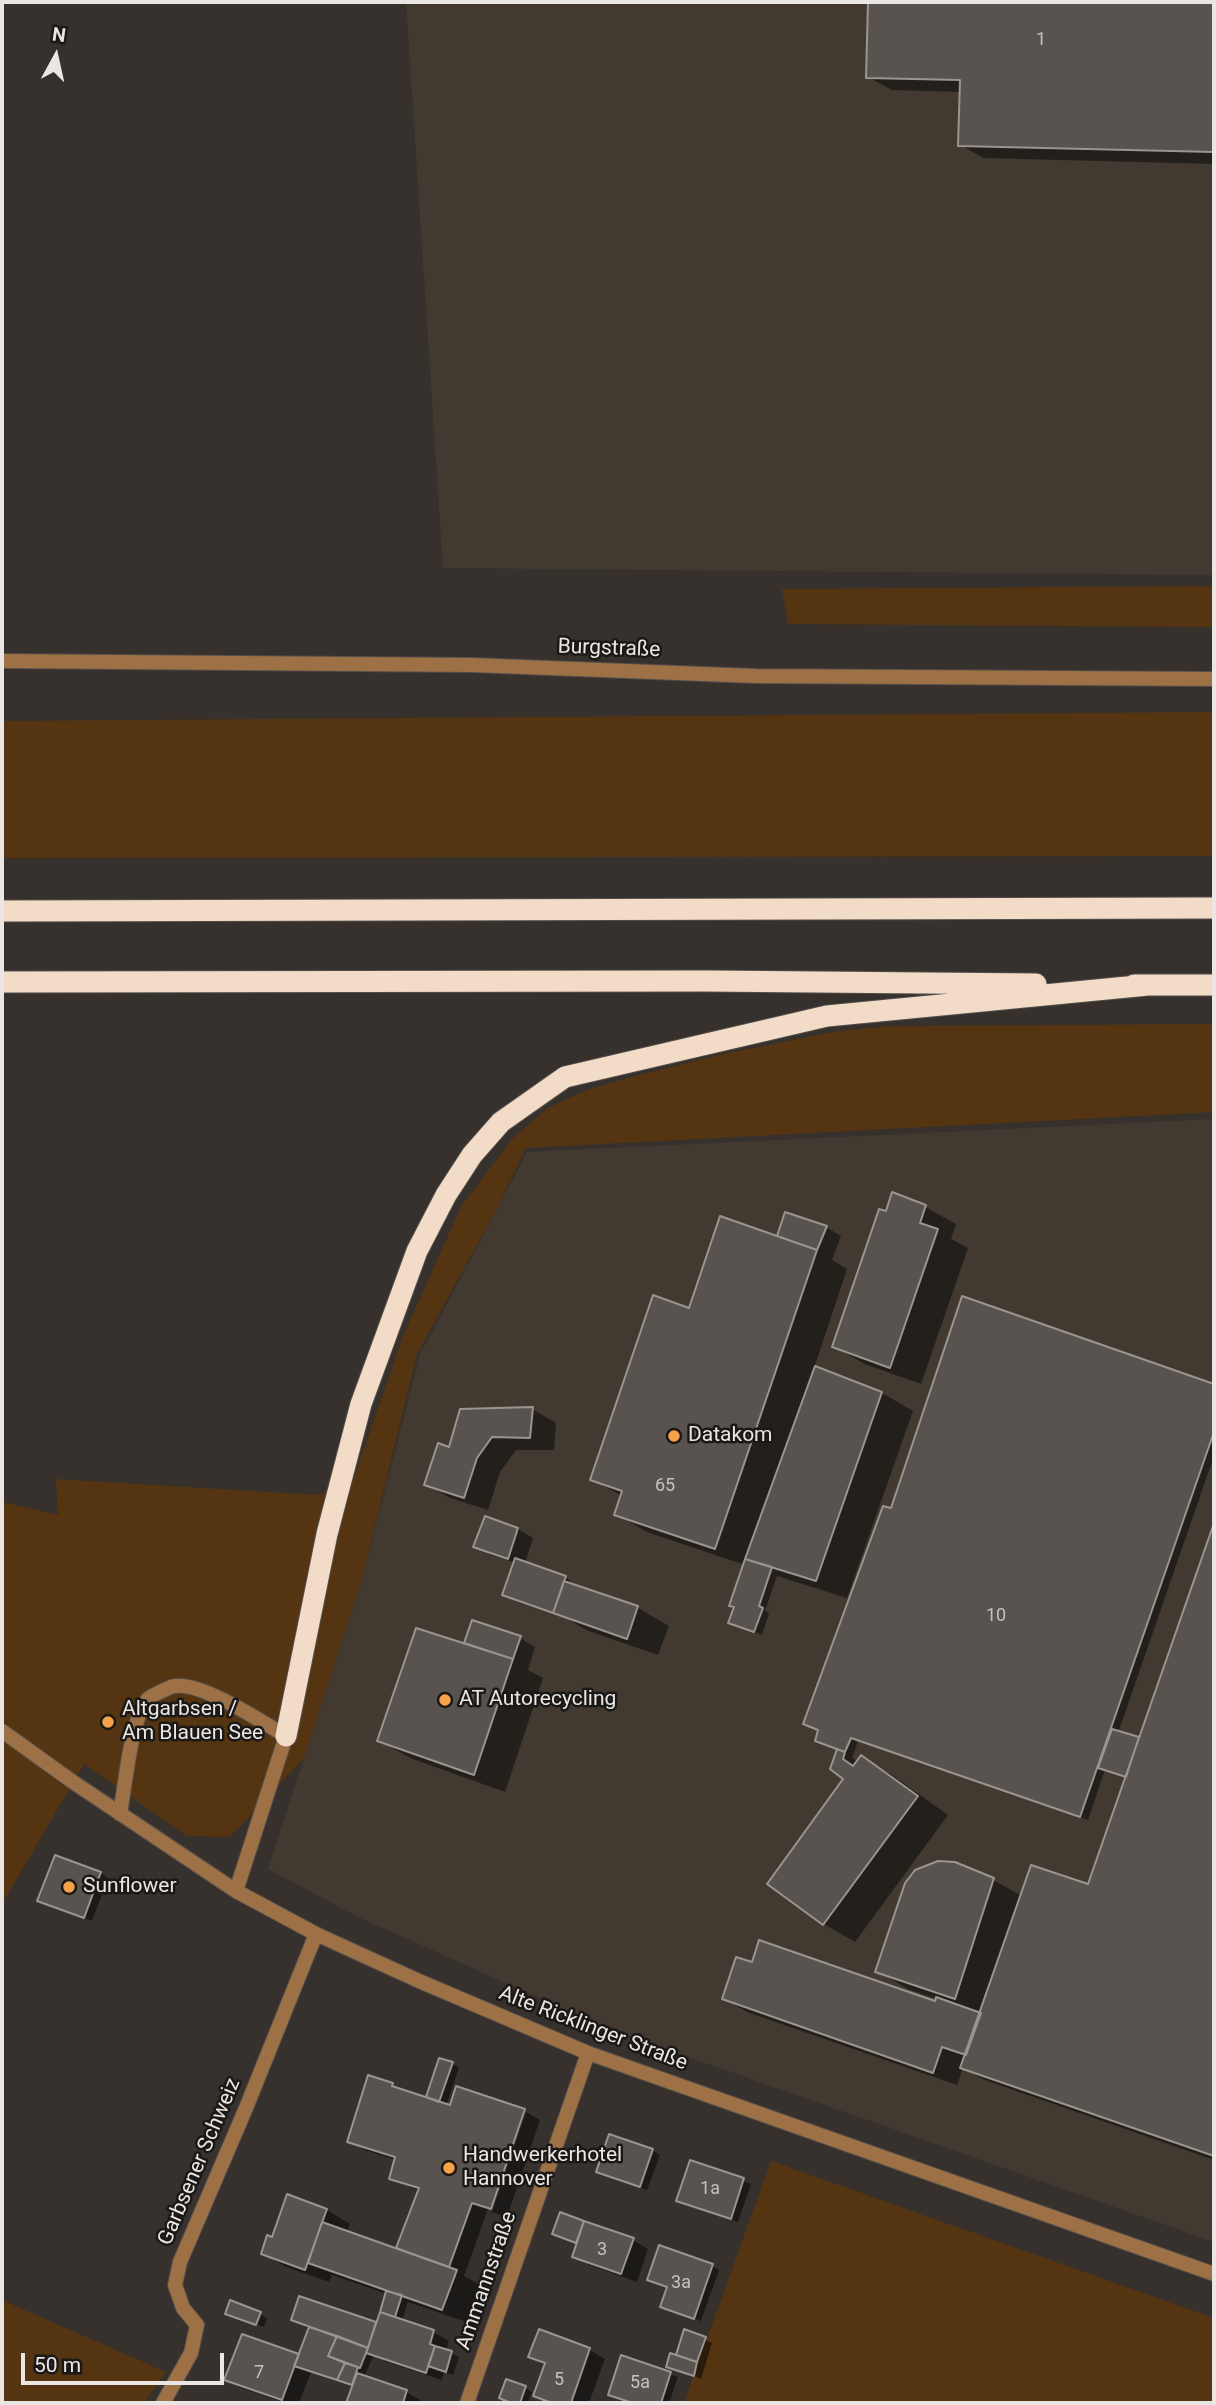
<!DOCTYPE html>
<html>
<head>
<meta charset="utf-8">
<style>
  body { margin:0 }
  #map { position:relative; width:1216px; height:2405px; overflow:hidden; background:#36312d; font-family:Roboto,sans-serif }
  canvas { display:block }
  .frame { position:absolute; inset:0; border:4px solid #e9e6e4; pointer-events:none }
  .north { position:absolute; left:21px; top:21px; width:70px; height:70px; -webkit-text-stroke:5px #1b1917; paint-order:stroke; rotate:8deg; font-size:19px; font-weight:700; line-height:28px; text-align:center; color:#e9e6e4 }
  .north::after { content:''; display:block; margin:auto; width:24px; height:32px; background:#e9e6e4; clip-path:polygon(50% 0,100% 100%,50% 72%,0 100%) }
  .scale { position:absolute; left:21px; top:2353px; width:203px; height:32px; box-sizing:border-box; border:4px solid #e9e6e4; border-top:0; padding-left:9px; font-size:21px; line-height:24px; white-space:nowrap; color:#e9e6e4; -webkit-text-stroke:5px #1b1917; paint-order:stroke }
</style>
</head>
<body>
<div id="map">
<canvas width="1216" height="2405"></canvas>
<div class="frame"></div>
<div class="north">N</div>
<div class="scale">50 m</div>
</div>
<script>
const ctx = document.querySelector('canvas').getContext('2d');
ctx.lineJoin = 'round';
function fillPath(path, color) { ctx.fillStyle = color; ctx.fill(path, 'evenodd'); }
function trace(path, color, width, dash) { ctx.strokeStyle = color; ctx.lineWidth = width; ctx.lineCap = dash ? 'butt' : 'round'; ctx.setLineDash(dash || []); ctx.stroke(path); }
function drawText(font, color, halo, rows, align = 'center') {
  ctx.font = font + ' Roboto,sans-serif'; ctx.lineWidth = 5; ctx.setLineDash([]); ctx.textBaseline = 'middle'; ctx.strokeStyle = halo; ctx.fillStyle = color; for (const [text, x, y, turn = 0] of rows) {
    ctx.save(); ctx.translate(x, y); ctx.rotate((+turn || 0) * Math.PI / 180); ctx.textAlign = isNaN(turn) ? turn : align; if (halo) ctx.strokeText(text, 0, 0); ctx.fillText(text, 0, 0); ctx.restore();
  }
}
fillPath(new Path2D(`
  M 406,2 L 1214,2 L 1214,575 L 443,568 Z
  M 1214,1119 L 1214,2242 L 609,2029 L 356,1916 L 268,1869 L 361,1582 L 420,1355 L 527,1152 Z`), '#423a31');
fillPath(new Path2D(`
  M 1214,586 L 1214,627 L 788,624 L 782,589 Z
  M 1214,712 L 1214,856 L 2,858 L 2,721 Z
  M 1214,1024 L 1214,1112 L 526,1148 L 496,1210 L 417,1354 L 361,1582 L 304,1758 L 230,1837 L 187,1836 L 84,1764 L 2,1904 L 2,1502 L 58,1515 L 56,1479 L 318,1495 L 354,1478 L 403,1336 L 461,1207 L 512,1139 L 548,1108 L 587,1090 L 631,1077 L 728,1053 L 838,1031 L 892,1026 Z
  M 771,2161 L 1214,2318 L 1214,2403 L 684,2403 Z
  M 2,2300 L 166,2372 L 144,2403 L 2,2403 Z`), '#553411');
fillPath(new Path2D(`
  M 870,2 L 1214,2 L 1214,164 L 984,158 L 960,145 L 962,92 L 892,90 L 868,77 Z
  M 925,1207 L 956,1224 L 951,1239 L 968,1248 L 921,1384 L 865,1364 L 834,1347 Z
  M 826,1227 L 841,1236 L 832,1260 L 847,1269 L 814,1368 L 882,1393 L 913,1411 L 847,1598 L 777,1576 L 765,1611 L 769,1613 L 762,1635 L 730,1622 L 745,1565 L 647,1532 L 616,1514 L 622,1496 L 592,1479 L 690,1310 L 784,1240 Z
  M 963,1299 L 1214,1386 L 1214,1456 L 1118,1733 L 1140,1740 L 1214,1529 L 1214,2160 L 985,2080 L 963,2068 L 957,2085 L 747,2012 L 724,1998 L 936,2003 L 937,1999 L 908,1989 L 877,1971 L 955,1864 L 993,1880 L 1022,1896 L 1089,1886 L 1126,1780 L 1115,1776 L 1133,1782 L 1134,1779 L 1114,1771 L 1114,1775 L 1105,1770 L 1088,1820 L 858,1741 L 852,1758 L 858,1762 L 861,1757 L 892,1775 L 948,1815 L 855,1942 L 824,1924 L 769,1884 L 845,1779 L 839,1749 L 892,1510 Z
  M 532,1409 L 556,1423 L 554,1450 L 516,1450 L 500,1472 L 488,1510 L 450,1498 L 426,1484 L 450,1449 Z
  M 486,1518 L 518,1529 L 533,1538 L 525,1563 L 565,1577 L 580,1588 L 638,1608 L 669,1626 L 658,1655 L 586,1630 L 568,1619 L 520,1603 L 504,1594 L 515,1563 L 491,1555 L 476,1546 Z
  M 520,1638 L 535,1647 L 528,1670 L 543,1678 L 505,1792 L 410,1758 L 379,1740 L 472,1648 L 466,1642 Z
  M 100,1873 L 108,1878 L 92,1921 L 47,1904 Z
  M 452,2063 L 459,2068 L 446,2106 L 451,2107 L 457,2089 L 525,2111 L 523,2111 L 464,2276 L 480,2285 L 466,2322 L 408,2302 L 402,2321 L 433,2332 L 449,2341 L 446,2351 L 459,2357 L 453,2375 L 444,2372 L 442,2380 L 384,2361 L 374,2355 L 364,2377 L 406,2392 L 422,2401 L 421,2403 L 348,2403 L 354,2386 L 311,2372 L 299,2403 L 286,2403 L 241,2388 L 226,2379 L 298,2356 L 310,2329 L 293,2320 L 301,2298 L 377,2325 L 387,2294 L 332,2275 L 329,2282 L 286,2267 L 263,2253 L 273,2239 L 327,2210 L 350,2224 L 347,2232 L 397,2250 L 419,2191 L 391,2178 L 396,2160 L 365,2150 L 349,2141 L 370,2077 L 434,2102 Z
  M 526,2112 L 540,2120 L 507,2217 L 492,2212 Z
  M 652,2150 L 660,2155 L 647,2190 L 605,2175 Z
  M 691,2162 L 751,2184 L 738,2222 L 686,2204 Z
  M 561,2214 L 633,2240 L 648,2249 L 637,2282 L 589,2265 L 574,2256 L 578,2244 L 554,2233 Z
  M 712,2266 L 719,2270 L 701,2321 L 669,2310 Z
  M 260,2314 L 267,2318 L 264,2327 L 235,2317 Z
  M 540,2331 L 590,2350 L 605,2359 L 589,2403 L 557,2403 L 549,2400 L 549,2403 L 535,2395 L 546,2366 L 530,2357 Z
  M 685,2332 L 712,2343 L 701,2379 L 668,2366 L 677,2357 Z
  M 622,2357 L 678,2377 L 669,2403 L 632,2403 L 610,2394 Z
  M 525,2388 L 532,2392 L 528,2403 L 508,2402 Z`), '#0007');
const building = new Path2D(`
  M 868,2 L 1214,2 L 1214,152 L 958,146 L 960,80 L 866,78 Z
  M 892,1192 L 926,1205 L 920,1223 L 938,1229 L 890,1368 L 832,1347 L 879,1209 L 886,1211 Z
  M 785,1212 L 827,1226 L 817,1250 L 777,1236 Z
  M 720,1216 L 817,1250 L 715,1549 L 614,1515 L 622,1491 L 590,1480 L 653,1295 L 689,1308 Z
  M 962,1296 L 1214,1384 L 1214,1432 L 1080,1817 L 851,1738 L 845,1752 L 815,1741 L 818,1730 L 803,1724 L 883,1506 L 891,1508 Z
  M 815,1366 L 882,1392 L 816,1581 L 745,1559 Z
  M 533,1407 L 530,1438 L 492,1437 L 477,1458 L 464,1498 L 424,1485 L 438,1443 L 449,1447 L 460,1409 Z
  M 485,1516 L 518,1528 L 508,1559 L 473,1547 Z
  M 1214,1523 L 1214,2156 L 960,2068 L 1031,1865 L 1088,1884 Z
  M 515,1558 L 566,1576 L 553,1613 L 502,1595 Z
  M 745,1559 L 772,1567 L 759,1606 L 763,1608 L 754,1632 L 728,1623 L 734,1607 L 729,1606 Z
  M 564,1581 L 638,1606 L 627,1639 L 553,1613 Z
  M 472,1620 L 521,1636 L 513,1659 L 464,1643 Z
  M 416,1628 L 513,1659 L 474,1775 L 377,1741 Z
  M 1112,1729 L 1139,1737 L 1126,1777 L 1098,1768 Z
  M 837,1749 L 845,1752 L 843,1759 L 853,1766 L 861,1755 L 918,1796 L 823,1925 L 767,1884 L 843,1779 L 830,1769 Z
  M 55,1855 L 101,1872 L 84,1918 L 37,1901 Z
  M 938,1861 L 955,1862 L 994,1878 L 955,1999 L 875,1972 L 905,1883 L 915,1870 Z
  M 759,1940 L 935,2001 L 936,1997 L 981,2013 L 966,2055 L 942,2047 L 933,2073 L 722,1999 L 736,1957 L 752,1962 Z
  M 439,2058 L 453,2062 L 439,2102 L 426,2097 Z
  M 368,2075 L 393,2083 L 392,2086 L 450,2105 L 456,2086 L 525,2109 L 491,2209 L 472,2203 L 449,2267 L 396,2248 L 419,2188 L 389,2179 L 395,2157 L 347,2142 Z
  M 609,2134 L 653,2149 L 640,2187 L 596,2172 Z
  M 690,2160 L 744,2178 L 731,2219 L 676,2201 Z
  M 287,2194 L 327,2209 L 305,2270 L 261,2254 L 267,2235 L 272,2237 Z
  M 560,2212 L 584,2221 L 576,2243 L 552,2234 Z
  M 584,2221 L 634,2238 L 621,2274 L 572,2257 Z
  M 322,2222 L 457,2270 L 442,2310 L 308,2263 Z
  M 659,2245 L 713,2264 L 694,2319 L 660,2307 L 667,2287 L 647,2280 Z
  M 386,2291 L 402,2295 L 395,2317 L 380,2312 Z
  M 299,2296 L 376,2322 L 368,2348 L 291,2320 Z
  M 230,2300 L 261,2312 L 256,2325 L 225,2314 Z
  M 380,2312 L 434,2330 L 430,2344 L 435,2346 L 426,2373 L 366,2353 Z
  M 309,2327 L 337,2336 L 328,2356 L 345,2363 L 337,2380 L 294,2366 Z
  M 539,2329 L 590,2348 L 571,2403 L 552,2403 L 533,2396 L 545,2363 L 528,2357 Z
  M 684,2329 L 706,2337 L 697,2362 L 676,2355 Z
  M 242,2334 L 299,2354 L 282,2400 L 224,2380 Z
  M 337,2336 L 368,2348 L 360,2368 L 328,2356 Z
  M 435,2346 L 452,2351 L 446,2372 L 428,2366 Z
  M 670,2353 L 697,2362 L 694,2376 L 666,2367 Z
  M 621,2355 L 671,2372 L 661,2403 L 633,2403 L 608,2395 Z
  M 345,2363 L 358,2367 L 352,2385 L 337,2380 Z
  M 357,2373 L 407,2390 L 403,2403 L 346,2403 Z
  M 506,2379 L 526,2386 L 520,2403 L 511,2403 L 499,2398 Z`);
fillPath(building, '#58534e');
trace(building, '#9b9590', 2);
const minor = new Path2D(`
  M 120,1814 C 125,1786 131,1720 147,1700 C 150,1696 156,1694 160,1692 C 165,1690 171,1686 175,1686 C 202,1682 262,1722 286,1736
  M 163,2403 L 191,2353 L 197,2325 L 183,2308 L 175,2285 L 180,2262 L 246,2108 L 316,1934
  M 467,2403 L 588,2053`);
const tertiary = new Path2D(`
  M 2,661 L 472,665 L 755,676 L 1214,679
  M 2,1731 L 73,1782 L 236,1891 L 316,1934 L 419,1981 L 588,2053 L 1214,2274
  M 236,1891 L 286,1736`);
const motorway = new Path2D(`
  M 2,911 L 1214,908
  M 2,982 L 706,981 L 1036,984
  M 1134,985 L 1214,985
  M 286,1736 L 327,1534 L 361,1404 L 417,1251 L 446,1195 L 472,1155 L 501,1122 L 565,1077 L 827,1016 L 1148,985`);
trace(minor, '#534e4a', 16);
trace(tertiary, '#534e4a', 16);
trace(motorway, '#534e4a', 23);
trace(minor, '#9d7045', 14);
trace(tertiary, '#9d7045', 14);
trace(motorway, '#f2dbc7', 21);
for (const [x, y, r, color] of [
  [674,1436,7,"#f7a149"],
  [445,1700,7,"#f7a149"],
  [108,1722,7,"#f7a149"],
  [69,1887,7,"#f7a149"],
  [449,2168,7,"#f7a149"]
]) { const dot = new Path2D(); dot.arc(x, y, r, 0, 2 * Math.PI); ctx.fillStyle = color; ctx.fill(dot); trace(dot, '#1b1917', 2.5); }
drawText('18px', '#c5c1be', null, [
  ["1",1041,40],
  ["65",665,1486],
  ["10",996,1616],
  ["1a",710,2189],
  ["3",602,2250],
  ["3a",681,2283],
  ["7",259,2373],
  ["5",559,2380],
  ["5a",640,2383]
]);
drawText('21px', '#e9e6e4', '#1b1917', [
  ["Burgstraße",609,649,2],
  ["Alte Ricklinger Straße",593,2029,21],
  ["Garbsener Schweiz",200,2162,-67],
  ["Ammannstraße",487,2281,-71]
]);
drawText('21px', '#e9e6e4', '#1b1917', [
  ["Datakom",688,1436],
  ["AT Autorecycling",459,1700],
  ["Altgarbsen /",122,1710],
  ["Am Blauen See",122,1734],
  ["Sunflower",83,1887],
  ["Handwerkerhotel",463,2156],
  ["Hannover",463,2180]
], 'left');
</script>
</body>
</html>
